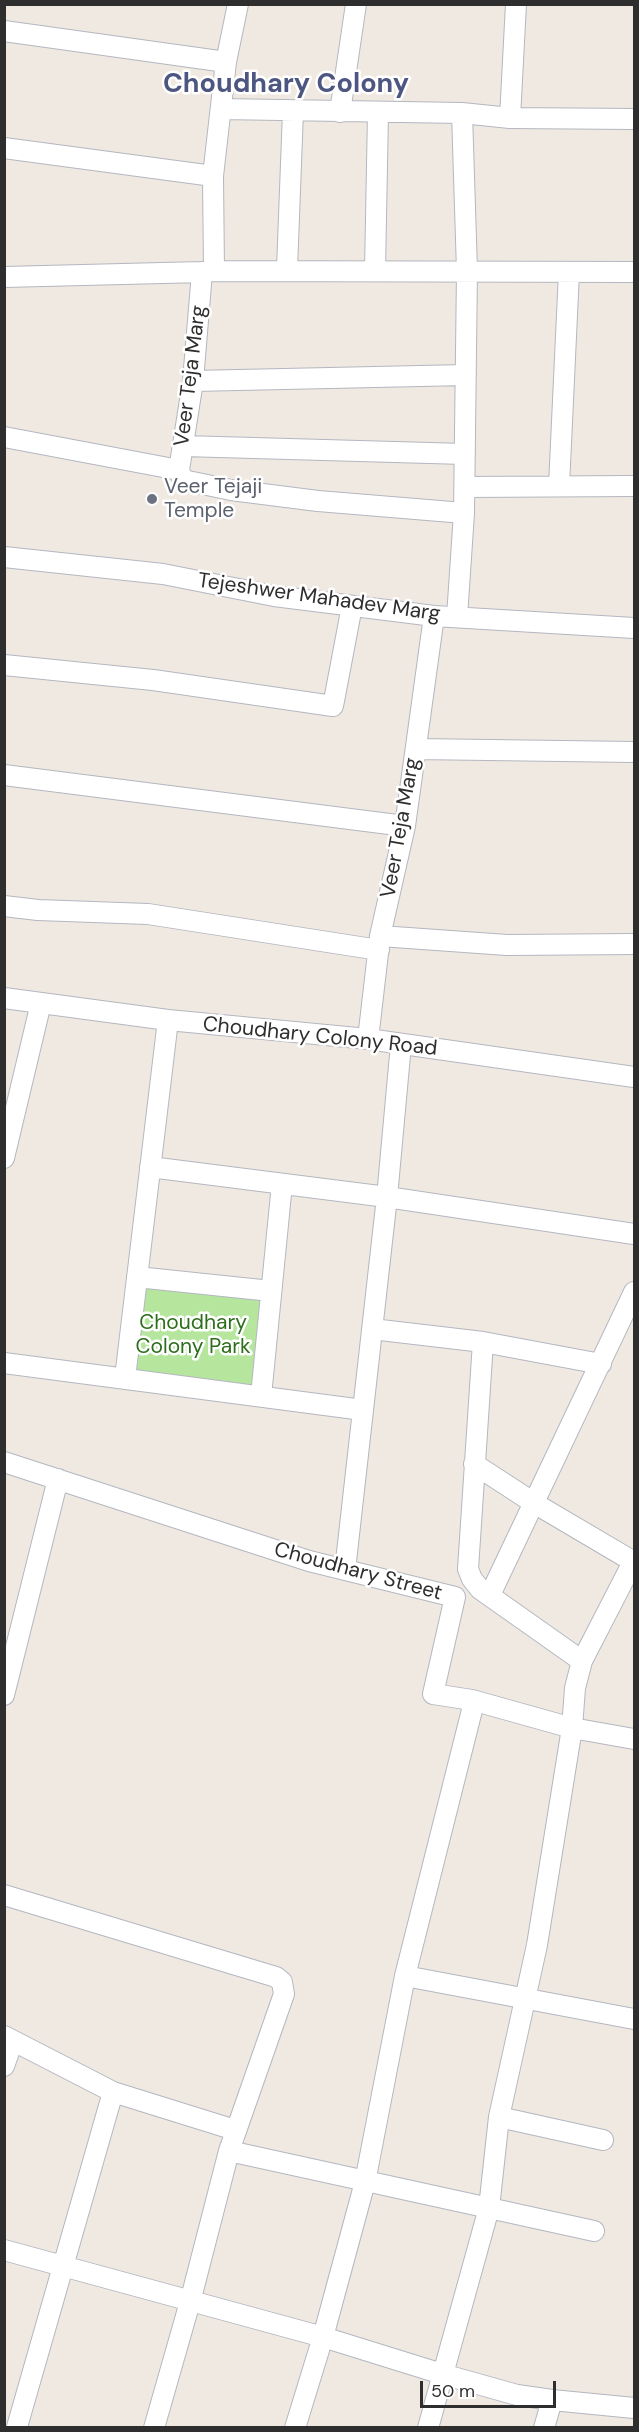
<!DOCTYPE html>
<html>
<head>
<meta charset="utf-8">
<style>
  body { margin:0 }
  #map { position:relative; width:639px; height:2432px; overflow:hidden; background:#efe9e1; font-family:"DM Sans",sans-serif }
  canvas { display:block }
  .frame { position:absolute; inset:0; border:6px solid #2e2e2e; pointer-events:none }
  .scale { position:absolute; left:420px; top:2381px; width:136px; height:27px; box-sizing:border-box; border:3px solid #2e2e2e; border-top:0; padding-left:8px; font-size:18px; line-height:21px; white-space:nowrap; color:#2e2e2e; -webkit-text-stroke:4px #fff; paint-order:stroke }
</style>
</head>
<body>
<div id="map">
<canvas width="639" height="2432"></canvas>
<div class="frame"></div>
<div class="scale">50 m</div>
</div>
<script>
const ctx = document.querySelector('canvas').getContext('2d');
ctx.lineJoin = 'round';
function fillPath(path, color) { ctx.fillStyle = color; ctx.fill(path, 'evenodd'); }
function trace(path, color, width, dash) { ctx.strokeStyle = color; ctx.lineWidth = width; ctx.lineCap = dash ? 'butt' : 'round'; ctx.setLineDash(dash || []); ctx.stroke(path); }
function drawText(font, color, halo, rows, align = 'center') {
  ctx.font = font + ' "DM Sans",sans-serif'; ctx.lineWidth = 5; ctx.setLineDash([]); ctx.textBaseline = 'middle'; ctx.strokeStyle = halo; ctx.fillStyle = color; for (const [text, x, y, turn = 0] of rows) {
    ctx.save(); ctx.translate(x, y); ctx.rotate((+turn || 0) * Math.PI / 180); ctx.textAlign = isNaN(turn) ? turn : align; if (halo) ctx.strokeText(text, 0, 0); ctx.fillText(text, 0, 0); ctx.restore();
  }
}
fillPath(new Path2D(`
  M 142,1282 L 264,1300 L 256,1386 L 133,1374 Z`), '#b6e59e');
const street = new Path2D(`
  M 238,4 L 226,62 L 213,176 L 214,271 L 202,272 L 193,381 L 179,470 L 183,480 L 231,490 L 318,501 L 464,513 L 457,617
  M 4,31 L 226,62
  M 221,109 L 462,113 L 510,118 L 634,119
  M 340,112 L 356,4
  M 462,113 L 467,271 L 464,513
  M 510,118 L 516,4
  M 4,148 L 213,176
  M 287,269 L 293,111
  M 375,270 L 378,113
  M 214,271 L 634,272
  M 4,277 L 202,272
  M 193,381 L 466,375
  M 4,437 L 179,470
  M 183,446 L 465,454
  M 559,486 L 569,272
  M 465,487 L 634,486
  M 4,557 L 163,574 L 274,596 L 434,616 L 634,628
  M 4,665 L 153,680 L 333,706 L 352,606
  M 416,749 L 634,752
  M 4,775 L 405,826
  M 4,906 L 38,910 L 148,914 L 379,950
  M 380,936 L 507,945 L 634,944
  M 4,998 L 168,1020 L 368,1039 L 634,1077
  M 368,1039 L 380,936 L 405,826 L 434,616
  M 4,1158 L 41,1003
  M 150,1167 L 387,1197 L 634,1234
  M 137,1277 L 271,1291
  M 372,1329 L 483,1342 L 601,1364
  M 483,1342 L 468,1569 L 472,1579 L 480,1589 L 582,1661
  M 4,1363 L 363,1410
  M 125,1378 L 168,1020
  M 261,1396 L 282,1184
  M 4,1462 L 309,1561 L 455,1597 L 433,1694 L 472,1700 L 572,1728 L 634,1739
  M 474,1464 L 534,1503 L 634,1562
  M 345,1570 L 387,1197 L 401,1044
  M 490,1595 L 634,1292
  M 4,1695 L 58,1479
  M 4,1895 L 276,1977 L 282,1982 L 284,1994 L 229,2151 L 190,2302 L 154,2428
  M 405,1976 L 634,2019
  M 4,2036 L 113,2092 L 235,2130
  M 4,2066 L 13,2041
  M 499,2117 L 603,2140
  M 229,2151 L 594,2231
  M 4,2250 L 323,2337 L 442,2374 L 517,2395 L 552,2400 L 634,2408
  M 17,2427 L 113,2092
  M 295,2428 L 323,2337 L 365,2182 L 405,1976 L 472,1710 L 472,1700
  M 428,2428 L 489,2208 L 499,2117 L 537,1945 L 572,1728 L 575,1688 L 582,1661 L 634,1560
  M 544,2428 L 552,2400`);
trace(street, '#b4b7c1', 22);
trace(street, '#fff', 20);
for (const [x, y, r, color] of [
  [152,499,6,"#6b7280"]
]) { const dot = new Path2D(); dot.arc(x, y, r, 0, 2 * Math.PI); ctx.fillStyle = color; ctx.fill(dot); trace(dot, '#fff', 2); }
drawText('21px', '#2e2e2e', '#fff', [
  ["Veer Teja Marg",191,376,-83],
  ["Tejeshwer Mahadev Marg",319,598,8],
  ["Veer Teja Marg",401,828,-80],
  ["Choudhary Colony Road",320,1037,6],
  ["Choudhary Street",358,1572,15]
]);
drawText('21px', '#5b616d', '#fff', [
  ["Veer Tejaji",164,487],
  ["Temple",164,511]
], 'left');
drawText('21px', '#2c6e1b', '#fff', [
  ["Choudhary",193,1323],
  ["Colony Park",193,1347]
]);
drawText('bold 27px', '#4d5680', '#fff', [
  ["Choudhary Colony",286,85]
]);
</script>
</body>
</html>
